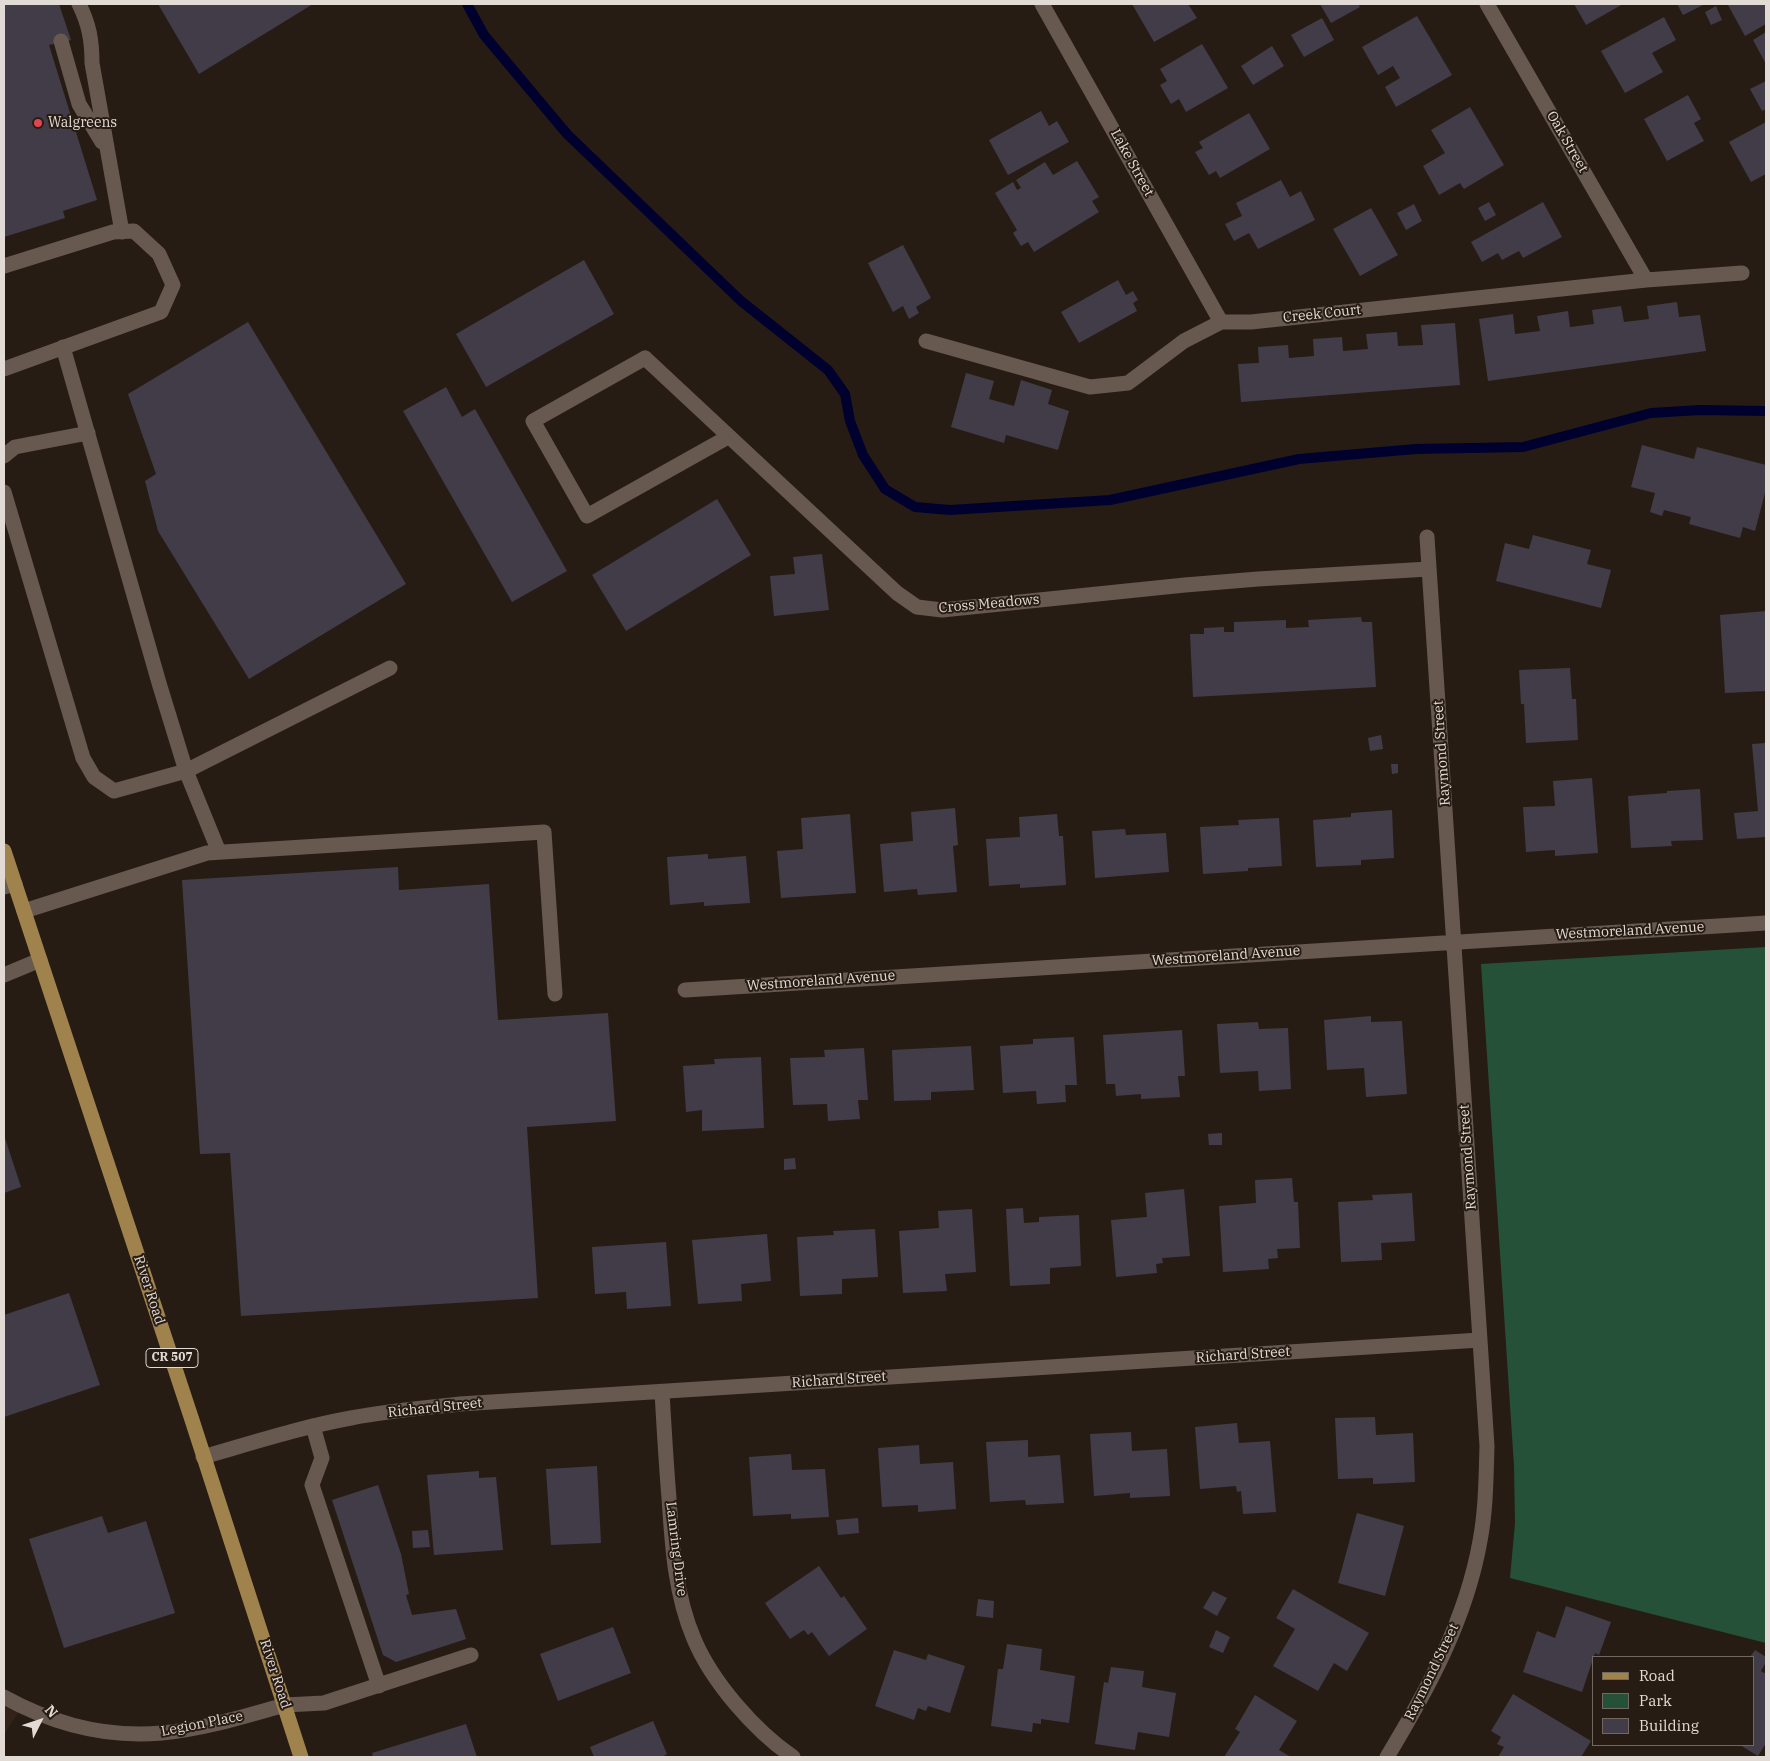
<!DOCTYPE html>
<html>
<head>
<meta charset="utf-8">
<style>
  body { margin:0 }
  #map { position:relative; width:1770px; height:1761px; overflow:hidden; background:#271c14; font-family:"IBM Plex Serif",serif }
  canvas { display:block }
  .frame { position:absolute; inset:0; border:5px solid #e2dad4; pointer-events:none }
  .legend { position:absolute; left:1592px; top:1656px; width:162px; height:90px; box-sizing:border-box; background:#271c14; border:1px solid #726861; margin:0; padding:6px 9px; list-style:none; font-size:15px; color:#e2dad4 }
  .legend li { display:flex; align-items:center; gap:10px; height:25px }
  .legend b { width:25px; border:1px solid #726861 }
  .north { position:absolute; left:15px; top:1696px; width:50px; height:50px; -webkit-text-stroke:4px #271c14; paint-order:stroke; rotate:49deg; font-size:14px; font-weight:700; line-height:20px; text-align:center; color:#e2dad4 }
  .north::after { content:''; display:block; margin:auto; width:18px; height:22px; background:#e2dad4; clip-path:polygon(50% 0,100% 100%,50% 72%,0 100%) }
</style>
</head>
<body>
<div id="map">
<canvas width="1770" height="1761"></canvas>
<div class="frame"></div>
<ul class="legend">
<li><b style="height:6px;background:#a0834c"></b>Road</li>
<li><b style="height:14px;background:#255138"></b>Park</li>
<li><b style="height:14px;background:#413c48"></b>Building</li>
</ul>
<div class="north">N</div>
</div>
<script>
const ctx = document.querySelector('canvas').getContext('2d');
ctx.lineJoin = 'round';
function fillPath(path, color) { ctx.fillStyle = color; ctx.fill(path, 'evenodd'); }
function trace(path, color, width, dash) { ctx.strokeStyle = color; ctx.lineWidth = width; ctx.lineCap = dash ? 'butt' : 'round'; ctx.setLineDash(dash || []); ctx.stroke(path); }
function drawText(font, color, halo, rows, align = 'center') {
  ctx.font = font + ' "IBM Plex Serif",serif'; ctx.lineWidth = 4; ctx.setLineDash([]); ctx.textBaseline = 'middle'; ctx.strokeStyle = halo; ctx.fillStyle = color; for (const [text, x, y, turn = 0] of rows) {
    ctx.save(); ctx.translate(x, y); ctx.rotate((+turn || 0) * Math.PI / 180); ctx.textAlign = isNaN(turn) ? turn : align; if (halo) ctx.strokeText(text, 0, 0); ctx.fillText(text, 0, 0); ctx.restore();
  }
}
fillPath(new Path2D(`
  M 4,1697 L 22,1707 L 4,1735 Z`), '#332217');
fillPath(new Path2D(`
  M 1766,947 L 1766,1643 L 1510,1578 L 1515,1523 L 1514,1466 L 1481,964 Z`), '#255138');
trace(new Path2D(`
  M 467,4 L 484,35 L 567,134 L 741,301 L 828,370 L 845,394 L 850,421 L 863,455 L 885,489 L 915,507 L 950,510 L 1110,500 L 1299,459 L 1416,449 L 1523,447 L 1651,413 L 1700,410 L 1766,411`), '#00002f', 10);
fillPath(new Path2D(`
  M 4,4 L 59,4 L 71,40 L 49,45 L 97,200 L 63,211 L 65,218 L 4,237 Z
  M 158,4 L 313,4 L 199,74 Z
  M 1132,4 L 1188,4 L 1197,18 L 1154,42 Z
  M 1320,4 L 1358,4 L 1360,7 L 1331,23 Z
  M 1574,4 L 1623,4 L 1586,25 Z
  M 1677,4 L 1705,4 L 1683,15 Z
  M 1730,4 L 1766,4 L 1766,24 L 1745,36 L 1728,5 Z
  M 1716,6 L 1722,20 L 1711,25 L 1705,12 Z
  M 1417,16 L 1452,75 L 1396,107 L 1385,87 L 1400,78 L 1393,66 L 1378,75 L 1362,47 Z
  M 1664,17 L 1676,40 L 1652,53 L 1663,72 L 1625,93 L 1601,51 Z
  M 1322,18 L 1334,40 L 1304,57 L 1291,35 Z
  M 1766,32 L 1766,64 L 1753,40 Z
  M 1202,44 L 1228,88 L 1186,112 L 1179,99 L 1171,104 L 1160,85 L 1167,81 L 1160,69 Z
  M 1272,46 L 1284,66 L 1253,85 L 1241,66 Z
  M 1766,81 L 1766,109 L 1762,111 L 1750,89 Z
  M 1688,95 L 1701,119 L 1694,123 L 1704,141 L 1667,161 L 1644,119 Z
  M 1470,107 L 1504,165 L 1464,189 L 1460,183 L 1439,195 L 1423,166 L 1445,153 L 1431,130 Z
  M 1041,111 L 1049,126 L 1057,121 L 1069,142 L 1008,175 L 989,140 Z
  M 1249,113 L 1270,149 L 1220,178 L 1216,171 L 1209,175 L 1195,152 L 1203,148 L 1199,142 Z
  M 1766,122 L 1766,174 L 1751,182 L 1729,142 Z
  M 1077,161 L 1099,197 L 1092,201 L 1099,212 L 1034,252 L 1028,242 L 1021,246 L 1013,233 L 1017,230 L 995,193 L 1013,182 L 1017,190 L 1021,188 L 1016,180 L 1045,162 L 1053,175 Z
  M 1281,180 L 1290,197 L 1301,191 L 1315,220 L 1258,249 L 1249,233 L 1234,241 L 1225,224 L 1242,216 L 1236,203 Z
  M 1489,202 L 1496,215 L 1485,221 L 1478,208 Z
  M 1543,202 L 1562,237 L 1523,258 L 1519,251 L 1502,260 L 1498,253 L 1482,262 L 1471,242 Z
  M 1414,204 L 1422,221 L 1406,230 L 1397,213 Z
  M 1371,208 L 1398,255 L 1360,276 L 1333,229 Z
  M 903,245 L 931,298 L 916,307 L 919,313 L 909,319 L 903,306 L 893,312 L 868,263 Z
  M 584,260 L 614,314 L 486,387 L 456,334 Z
  M 1118,280 L 1126,295 L 1133,291 L 1138,300 L 1133,303 L 1137,311 L 1079,343 L 1061,312 Z
  M 1677,302 L 1679,317 L 1700,315 L 1706,351 L 1488,381 L 1479,319 L 1513,314 L 1515,334 L 1540,331 L 1537,316 L 1568,311 L 1570,327 L 1594,324 L 1592,310 L 1621,306 L 1624,322 L 1649,319 L 1647,306 Z
  M 248,322 L 406,584 L 249,679 L 158,531 L 145,481 L 156,474 L 128,394 Z
  M 1455,323 L 1460,385 L 1241,402 L 1238,364 L 1259,363 L 1258,347 L 1288,345 L 1289,358 L 1314,356 L 1313,339 L 1342,337 L 1343,351 L 1368,349 L 1366,334 L 1397,332 L 1398,346 L 1423,345 L 1421,325 Z
  M 966,373 L 994,381 L 989,399 L 1014,406 L 1021,380 L 1052,390 L 1048,404 L 1069,411 L 1058,450 L 1006,435 L 1004,443 L 951,427 Z
  M 446,387 L 462,417 L 475,409 L 567,571 L 512,602 L 403,411 Z
  M 1642,445 L 1694,459 L 1697,447 L 1766,465 L 1766,489 L 1755,531 L 1743,527 L 1740,538 L 1689,524 L 1691,517 L 1664,510 L 1662,516 L 1650,512 L 1655,493 L 1631,487 Z
  M 717,499 L 751,555 L 626,631 L 592,575 Z
  M 1533,535 L 1591,550 L 1587,564 L 1611,570 L 1601,608 L 1496,581 L 1505,543 L 1529,549 Z
  M 822,554 L 829,610 L 774,616 L 770,576 L 795,574 L 793,557 Z
  M 1766,611 L 1766,691 L 1725,693 L 1720,615 Z
  M 1361,617 L 1362,622 L 1372,622 L 1376,687 L 1193,697 L 1190,634 L 1204,634 L 1204,628 L 1224,627 L 1224,632 L 1234,632 L 1234,622 L 1286,620 L 1286,628 L 1309,627 L 1308,620 Z
  M 1570,668 L 1572,699 L 1576,699 L 1578,740 L 1526,743 L 1524,704 L 1521,704 L 1519,670 Z
  M 1381,735 L 1383,749 L 1370,751 L 1368,738 Z
  M 1766,743 L 1766,837 L 1737,839 L 1734,813 L 1758,811 L 1752,744 Z
  M 1391,764 L 1398,764 L 1398,773 L 1392,774 Z
  M 1592,778 L 1598,853 L 1555,856 L 1555,850 L 1526,852 L 1523,807 L 1555,806 L 1553,781 Z
  M 1700,789 L 1703,840 L 1671,841 L 1672,846 L 1631,848 L 1628,796 L 1667,793 L 1667,791 Z
  M 955,808 L 958,845 L 953,846 L 957,892 L 918,895 L 917,889 L 884,892 L 880,844 L 913,841 L 911,812 Z
  M 1392,810 L 1394,858 L 1361,860 L 1361,865 L 1316,867 L 1313,820 L 1351,817 L 1351,813 Z
  M 850,814 L 856,893 L 781,898 L 777,851 L 803,849 L 801,818 Z
  M 1057,814 L 1059,836 L 1063,836 L 1066,885 L 1020,888 L 1020,884 L 989,886 L 986,839 L 1020,837 L 1019,817 Z
  M 1279,818 L 1282,866 L 1248,868 L 1248,871 L 1203,874 L 1200,827 L 1239,825 L 1238,820 Z
  M 1125,829 L 1126,835 L 1166,833 L 1169,872 L 1095,878 L 1092,831 Z
  M 708,854 L 708,859 L 746,856 L 750,903 L 704,906 L 704,902 L 670,905 L 667,857 Z
  M 398,867 L 399,890 L 489,884 L 498,1020 L 608,1013 L 616,1121 L 527,1127 L 538,1298 L 241,1316 L 230,1153 L 200,1154 L 182,880 Z
  M 1371,1016 L 1371,1022 L 1402,1021 L 1407,1094 L 1366,1097 L 1364,1068 L 1327,1070 L 1324,1020 Z
  M 1258,1022 L 1259,1029 L 1288,1028 L 1291,1089 L 1259,1091 L 1258,1071 L 1220,1073 L 1217,1024 Z
  M 1182,1030 L 1185,1076 L 1178,1076 L 1180,1097 L 1141,1099 L 1141,1094 L 1116,1096 L 1115,1084 L 1106,1084 L 1103,1035 Z
  M 1074,1037 L 1077,1085 L 1065,1085 L 1066,1102 L 1037,1104 L 1036,1091 L 1003,1093 L 1000,1046 L 1033,1044 L 1033,1039 Z
  M 971,1046 L 974,1090 L 931,1092 L 931,1100 L 894,1101 L 892,1050 Z
  M 864,1048 L 868,1100 L 858,1100 L 860,1119 L 828,1121 L 827,1104 L 793,1105 L 790,1058 L 825,1057 L 824,1050 Z
  M 761,1057 L 764,1128 L 702,1131 L 702,1110 L 686,1112 L 683,1066 L 715,1064 L 714,1059 Z
  M 1222,1133 L 1222,1145 L 1209,1145 L 1208,1134 Z
  M 4,1135 L 21,1187 L 4,1193 Z
  M 795,1158 L 796,1169 L 784,1170 L 784,1159 Z
  M 1292,1178 L 1294,1202 L 1298,1202 L 1300,1248 L 1277,1249 L 1278,1258 L 1268,1259 L 1269,1269 L 1223,1272 L 1219,1206 L 1256,1203 L 1255,1180 Z
  M 1184,1189 L 1190,1256 L 1162,1258 L 1163,1263 L 1156,1264 L 1157,1273 L 1116,1277 L 1111,1220 L 1147,1217 L 1145,1193 Z
  M 1412,1193 L 1415,1241 L 1381,1243 L 1382,1260 L 1341,1262 L 1338,1202 L 1373,1200 L 1372,1195 Z
  M 1023,1208 L 1024,1223 L 1039,1222 L 1039,1217 L 1079,1215 L 1081,1266 L 1050,1268 L 1050,1284 L 1010,1286 L 1006,1209 Z
  M 972,1209 L 976,1272 L 945,1274 L 947,1291 L 903,1293 L 899,1231 L 939,1228 L 938,1211 Z
  M 875,1229 L 878,1277 L 842,1279 L 842,1294 L 800,1296 L 797,1237 L 834,1235 L 833,1231 Z
  M 767,1234 L 771,1281 L 741,1284 L 742,1301 L 698,1304 L 692,1240 Z
  M 666,1242 L 671,1306 L 627,1309 L 626,1292 L 595,1294 L 592,1247 Z
  M 69,1293 L 100,1385 L 4,1417 L 4,1315 Z
  M 1375,1417 L 1376,1435 L 1413,1433 L 1415,1482 L 1373,1484 L 1373,1478 L 1338,1479 L 1335,1418 Z
  M 1237,1423 L 1239,1443 L 1270,1441 L 1276,1512 L 1243,1514 L 1241,1491 L 1237,1492 L 1236,1486 L 1200,1489 L 1195,1427 Z
  M 1131,1432 L 1132,1451 L 1167,1449 L 1170,1496 L 1130,1498 L 1130,1493 L 1094,1496 L 1090,1434 Z
  M 1028,1440 L 1028,1457 L 1060,1455 L 1064,1503 L 1026,1505 L 1025,1500 L 990,1502 L 986,1442 Z
  M 919,1445 L 920,1464 L 953,1462 L 956,1509 L 918,1512 L 918,1505 L 882,1507 L 878,1448 Z
  M 791,1454 L 792,1470 L 825,1469 L 829,1517 L 791,1519 L 791,1514 L 753,1516 L 749,1457 Z
  M 597,1466 L 601,1543 L 551,1545 L 546,1469 Z
  M 479,1471 L 479,1478 L 496,1477 L 503,1550 L 434,1555 L 427,1475 Z
  M 378,1485 L 401,1554 L 409,1594 L 406,1595 L 412,1615 L 456,1609 L 466,1639 L 396,1662 L 383,1655 L 332,1500 Z
  M 1357,1513 L 1404,1526 L 1385,1596 L 1338,1583 Z
  M 102,1516 L 108,1533 L 146,1521 L 175,1613 L 64,1648 L 29,1539 Z
  M 858,1518 L 859,1533 L 838,1535 L 836,1520 Z
  M 428,1530 L 430,1547 L 413,1548 L 412,1531 Z
  M 819,1566 L 841,1598 L 844,1596 L 867,1629 L 829,1656 L 812,1632 L 808,1635 L 804,1630 L 790,1639 L 765,1603 Z
  M 1293,1589 L 1369,1633 L 1347,1671 L 1334,1663 L 1318,1691 L 1273,1666 L 1295,1629 L 1276,1618 Z
  M 1213,1591 L 1227,1598 L 1217,1616 L 1203,1608 Z
  M 978,1599 L 994,1601 L 993,1618 L 976,1616 Z
  M 1566,1606 L 1611,1622 L 1599,1655 L 1595,1653 L 1582,1692 L 1523,1672 L 1537,1631 L 1555,1638 Z
  M 613,1627 L 631,1673 L 558,1701 L 540,1654 Z
  M 1216,1630 L 1230,1637 L 1223,1653 L 1209,1647 Z
  M 1007,1644 L 1042,1649 L 1040,1670 L 1075,1676 L 1069,1723 L 1041,1719 L 1041,1724 L 1033,1723 L 1032,1732 L 991,1726 L 998,1669 L 1003,1669 Z
  M 894,1650 L 926,1660 L 928,1654 L 965,1666 L 950,1713 L 928,1706 L 926,1711 L 918,1708 L 914,1720 L 875,1706 Z
  M 1755,1650 L 1766,1657 L 1766,1662 L 1761,1671 L 1766,1674 L 1766,1743 L 1758,1756 L 1740,1745 L 1754,1745 L 1754,1657 L 1750,1657 Z
  M 1111,1667 L 1144,1671 L 1142,1687 L 1176,1693 L 1169,1737 L 1138,1732 L 1135,1750 L 1095,1744 L 1104,1682 L 1108,1683 Z
  M 1513,1694 L 1591,1741 L 1581,1757 L 1498,1757 L 1504,1747 L 1497,1744 L 1501,1737 L 1491,1731 Z
  M 1255,1695 L 1297,1721 L 1279,1750 L 1291,1757 L 1224,1757 L 1240,1732 L 1235,1729 Z
  M 653,1721 L 667,1754 L 662,1757 L 594,1757 L 590,1747 Z
  M 466,1724 L 477,1757 L 373,1757 L 372,1753 Z`), '#413c48');
trace(new Path2D(`
  M 79,4 C 89,24 92,40 92,63 L 122,232
  M 61,41 L 79,104 L 102,142
  M 4,266 L 113,232 L 134,231 L 159,254 L 173,285 L 161,312 L 4,369
  M 63,347 L 159,683 L 186,771 L 219,852
  M 645,358 L 533,421 L 587,516 L 728,437
  M 4,456 L 15,447 L 88,433
  M 4,492 L 83,758 L 94,777 L 114,791 L 186,771 L 390,668
  M 4,887 L 15,884
  M 24,911 L 207,853 L 544,832 L 555,994
  M 4,975 L 40,960
  M 313,1426 L 322,1458 L 312,1485 L 379,1686
  M 285,1705 L 324,1703 L 471,1655`), '#675950', 15);
trace(new Path2D(`
  M 1042,4 L 1221,322
  M 1487,4 L 1646,280
  M 926,341 L 1090,387 L 1128,383 L 1184,341 L 1221,322 L 1251,322 L 1646,280 L 1742,273
  M 645,358 L 897,593 L 917,607 L 942,610 L 1185,585 L 1258,579 L 1429,569
  M 685,990 L 1766,923
  M 662,1392 C 664,1427 666,1462 669,1498 C 672,1545 675,1595 694,1639 C 712,1682 755,1731 793,1757
  M 203,1457 C 252,1443 301,1427 351,1418 C 387,1411 423,1408 460,1404 L 1480,1340
  M 4,1697 C 53,1724 106,1738 162,1733 C 204,1729 245,1716 285,1705
  M 1387,1757 C 1428,1689 1466,1620 1480,1541 C 1486,1510 1486,1477 1487,1446 L 1427,537`), '#675950', 15);
trace(new Path2D(`
  M 4,851 L 192,1420 L 301,1757`), '#a0834c', 15);
for (const [x, y, r, color] of [
  [38,123,5,"#e0444e"]
]) { const dot = new Path2D(); dot.arc(x, y, r, 0, 2 * Math.PI); ctx.fillStyle = color; ctx.fill(dot); trace(dot, '#271c14', 2); }
for (const [x, y, w] of [
  [172,1358,52]
]) { const box = new Path2D(); box.roundRect(x - w / 2, y - 9.5, w, 19, 4); ctx.fillStyle = '#271c14'; ctx.fill(box); trace(box, '#e2dad4', 1); }
drawText('bold 12px', '#e2dad4', null, [
  ["CR 507",172,1358]
]);
drawText('14px', '#e2dad4', '#271c14', [
  ["Walgreens",48,123]
], 'left');
drawText('14px', '#e2dad4', '#271c14', [
  ["Oak Street",1567,142,60],
  ["Lake Street",1132,163,61],
  ["Creek Court",1322,314,-6],
  ["Cross Meadows",989,604,-5],
  ["Raymond Street",1442,753,-94],
  ["Westmoreland Avenue",1630,931,-3],
  ["Westmoreland Avenue",1226,956,-4],
  ["Westmoreland Avenue",821,981,-4],
  ["Raymond Street",1468,1157,-94],
  ["River Road",149,1290,72],
  ["Richard Street",1243,1355,-4],
  ["Richard Street",839,1380,-4],
  ["Richard Street",435,1408,-6],
  ["Lamring Drive",676,1549,83],
  ["Raymond Street",1432,1672,-64],
  ["River Road",275,1674,72],
  ["Legion Place",202,1724,-11]
]);
</script>
</body>
</html>
